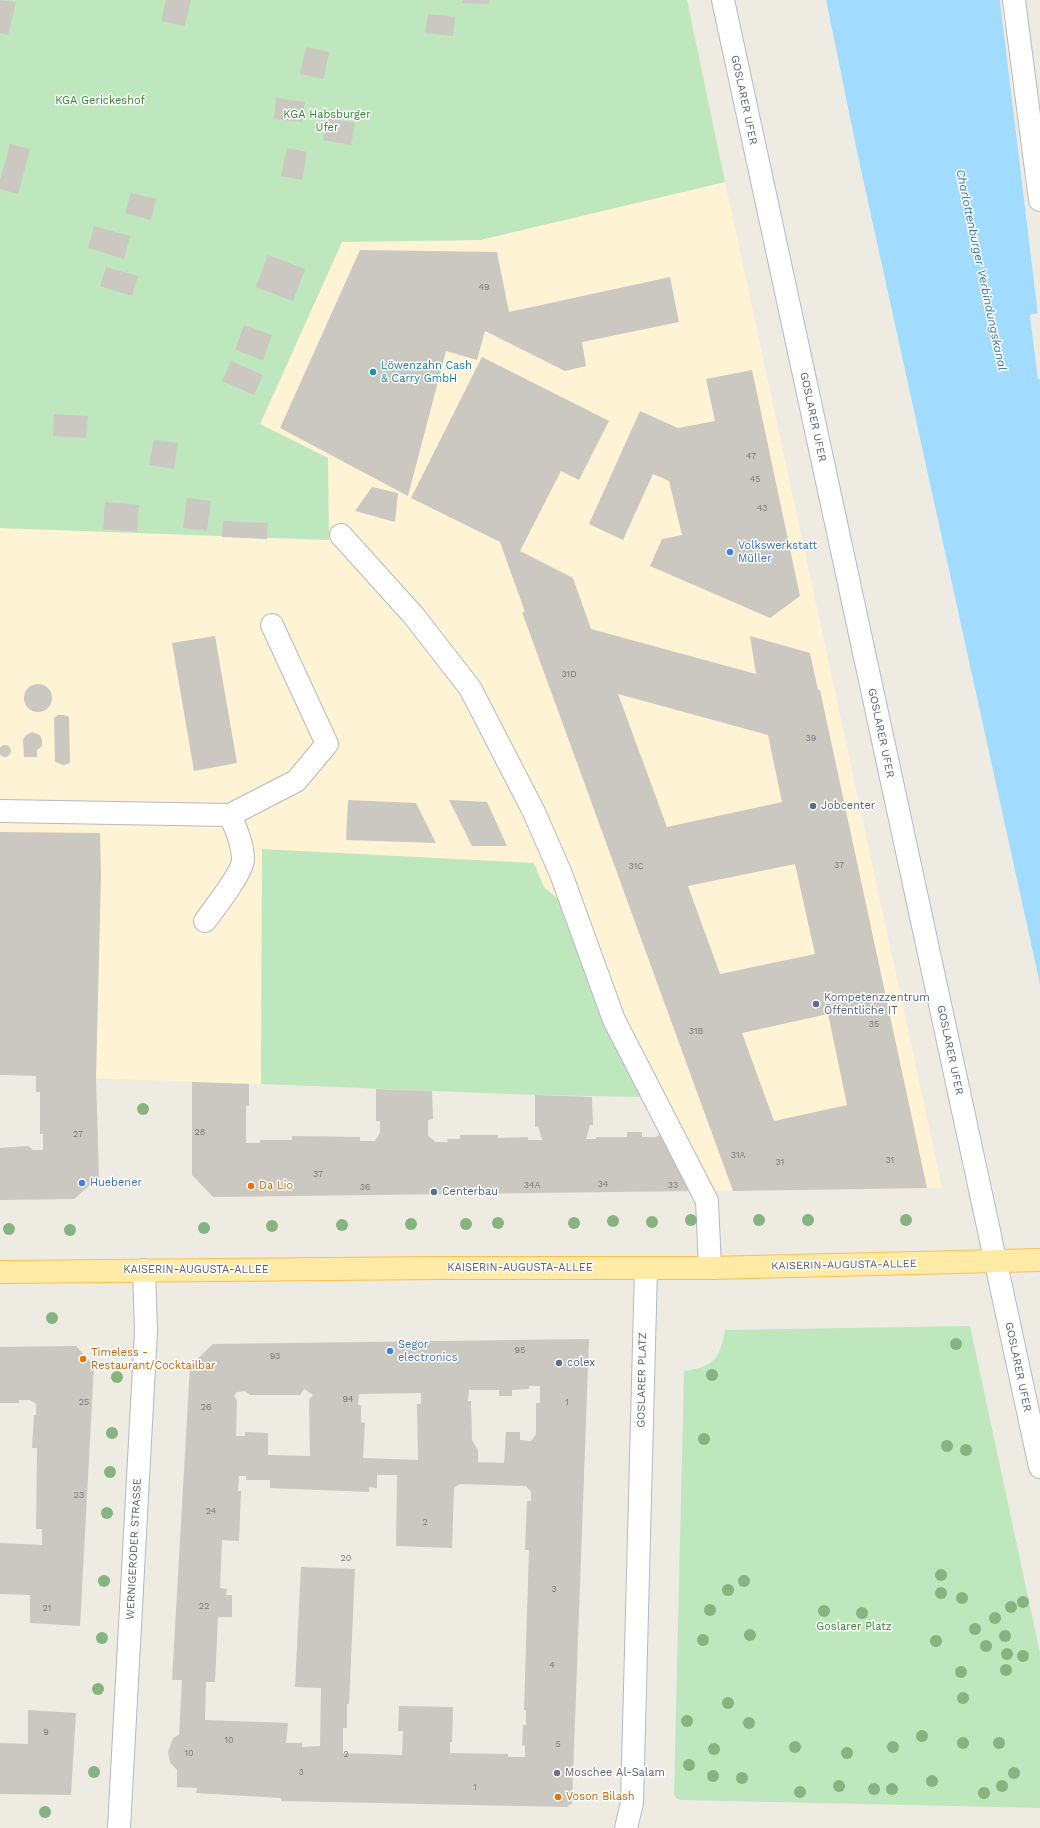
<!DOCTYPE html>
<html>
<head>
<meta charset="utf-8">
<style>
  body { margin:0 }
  canvas { display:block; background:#eeebe2 }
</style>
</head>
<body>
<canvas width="1040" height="1828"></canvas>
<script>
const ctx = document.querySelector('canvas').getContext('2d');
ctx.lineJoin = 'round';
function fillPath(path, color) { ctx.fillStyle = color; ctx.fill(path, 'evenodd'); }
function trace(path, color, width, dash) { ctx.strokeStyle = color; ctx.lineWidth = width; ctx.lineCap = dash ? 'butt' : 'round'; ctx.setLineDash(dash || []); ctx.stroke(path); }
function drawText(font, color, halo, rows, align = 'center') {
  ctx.font = font + ' "Work Sans",sans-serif'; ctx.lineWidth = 3; ctx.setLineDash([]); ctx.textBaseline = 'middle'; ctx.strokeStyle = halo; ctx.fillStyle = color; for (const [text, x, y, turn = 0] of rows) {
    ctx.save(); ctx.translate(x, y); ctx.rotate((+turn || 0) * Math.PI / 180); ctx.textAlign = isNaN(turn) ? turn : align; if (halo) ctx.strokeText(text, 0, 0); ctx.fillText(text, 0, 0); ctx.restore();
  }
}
fillPath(new Path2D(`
  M 725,182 L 942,1188 L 694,1191 L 565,905 L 544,887 L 262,849 L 261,1084 L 0,1075 L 0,528 L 328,540 L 328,458 L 260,425 L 342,242 L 480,240 Z`), '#fff3d6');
fillPath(new Path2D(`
  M 0,0 L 687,0 L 725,182 L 480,240 L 342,242 L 260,424 L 328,458 L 329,540 L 0,528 Z
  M 262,849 L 534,863 L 544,887 L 565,905 L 645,1097 L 535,1095 L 261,1084 Z
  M 970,1326 L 1040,1653 L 1040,1808 L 682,1800 L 677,1799 L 674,1795 L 684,1371 C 713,1367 720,1359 725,1330 Z`), '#bfe7bd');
fillPath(new Path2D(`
  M 826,0 L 1000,0 L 1038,314 L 1030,315 L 1038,379 L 1040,379 L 1040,984 L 858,156 Z`), '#a1dcff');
fillPath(new Path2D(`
  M 1000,0 L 1002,0 L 1040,310 L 1040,315 L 1032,316 L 1040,379 L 1038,379 L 1030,315 L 1038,313 Z`), '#eeebe2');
fillPath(new Path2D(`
  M 0,0 L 16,2 L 8,35 L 0,33 Z
  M 166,0 L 191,0 L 185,26 L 161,21 Z
  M 463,0 L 489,0 L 489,4 L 462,3 Z
  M 428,14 L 455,17 L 453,36 L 425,33 Z
  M 306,47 L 329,52 L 324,79 L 300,74 Z
  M 276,98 L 305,102 L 302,122 L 274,119 Z
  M 328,118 L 355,123 L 351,145 L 323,140 Z
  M 10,144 L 30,149 L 18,194 L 0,189 L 0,180 Z
  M 287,148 L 307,152 L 302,180 L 281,176 Z
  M 131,193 L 156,199 L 151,220 L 125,213 Z
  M 94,226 L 130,236 L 124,259 L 88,248 Z
  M 360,250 L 497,252 L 509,312 L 670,277 L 679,322 L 582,342 L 586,366 L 565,371 L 485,331 L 477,360 L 446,351 L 408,496 L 280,428 Z
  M 268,255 L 305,269 L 293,301 L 256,287 Z
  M 106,267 L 138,276 L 132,296 L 100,286 Z
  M 244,325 L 272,335 L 263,360 L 235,350 Z
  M 482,357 L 609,421 L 579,480 L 561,471 L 520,551 L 573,578 L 591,629 L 756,674 L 750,636 L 810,653 L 818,690 L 820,690 L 927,1188 L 733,1191 L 522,612 L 525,612 L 500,542 L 411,498 ZM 618,694 L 768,735 L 782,802 L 667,827 ZM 795,864 L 815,954 L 720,974 L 688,886 ZM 828,1014 L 847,1105 L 774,1121 L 742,1033 Z
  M 231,361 L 263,375 L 254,395 L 222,381 Z
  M 752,370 L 800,596 L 770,618 L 650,566 L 662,539 L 682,535 L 669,481 L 653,474 L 623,540 L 589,524 L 640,411 L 678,428 L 715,421 L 706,379 Z
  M 54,414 L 88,416 L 86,438 L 53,436 Z
  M 154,440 L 178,443 L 174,469 L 149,465 Z
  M 372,487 L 398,493 L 395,522 L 355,511 Z
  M 187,498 L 211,501 L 207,531 L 183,528 Z
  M 105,502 L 139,505 L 137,532 L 103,529 Z
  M 223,521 L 268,523 L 267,539 L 222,537 Z
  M 215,636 L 237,763 L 194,771 L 172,643 Z
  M24 698a14 14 0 1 1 28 0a14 14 0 1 1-28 0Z
  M 58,715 L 64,715 L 69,717 L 70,762 L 68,764 L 63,765 L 55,762 L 54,718 Z
  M 32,732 L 40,735 L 42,740 L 42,746 L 37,750 L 37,757 L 24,757 L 23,740 L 25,736 Z
  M-1 751a6 6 0 1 1 12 0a6 6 0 1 1-12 0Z
  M 348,800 L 416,803 L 436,843 L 346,840 Z
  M 449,800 L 487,802 L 507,846 L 472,846 Z
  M 0,832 L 100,833 L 101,875 L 96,1078 L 99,1177 L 74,1199 L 0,1200 L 0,1148 L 28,1146 L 33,1150 L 43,1150 L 43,1134 L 40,1134 L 40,1092 L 36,1092 L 36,1076 L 0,1075 Z
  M 192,1082 L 249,1084 L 249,1106 L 246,1106 L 246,1143 L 260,1143 L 260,1140 L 292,1140 L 292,1136 L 360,1137 L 360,1141 L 375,1141 L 380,1133 L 380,1121 L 376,1121 L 376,1089 L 432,1091 L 433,1119 L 428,1120 L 428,1136 L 436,1142 L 448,1142 L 447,1139 L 460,1139 L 460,1135 L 498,1135 L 498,1138 L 528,1137 L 528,1140 L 542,1140 L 538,1126 L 535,1127 L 535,1095 L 592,1097 L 593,1125 L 590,1125 L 586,1139 L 596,1139 L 596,1137 L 627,1137 L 627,1132 L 642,1132 L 642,1137 L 656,1137 L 663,1133 L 694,1191 L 213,1197 L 192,1175 Z
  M 589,1339 L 572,1803 L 567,1807 L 281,1801 L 281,1798 L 196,1793 L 197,1788 L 177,1787 L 177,1770 L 170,1762 L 168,1752 L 173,1738 L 179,1735 L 182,1680 L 172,1680 L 190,1366 L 213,1344 ZM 529,1386 L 540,1386 L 540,1403 L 536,1403 L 536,1434 L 531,1441 L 520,1440 L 520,1432 L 506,1432 L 504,1463 L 478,1462 L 478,1450 L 472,1440 L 471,1401 L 468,1401 L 469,1390 L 499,1390 L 499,1396 L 512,1396 L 512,1390 L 529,1389 ZM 304,1389 L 313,1395 L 309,1400 L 310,1456 L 268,1455 L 268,1433 L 245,1432 L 245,1436 L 236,1436 L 237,1400 L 234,1396 L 237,1392 L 245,1391 L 250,1395 L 300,1395 ZM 421,1393 L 421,1404 L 417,1404 L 418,1460 L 363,1458 L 365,1423 L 361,1422 L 361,1405 L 358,1405 L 359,1394 ZM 377,1475 L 397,1475 L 396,1546 L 452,1548 L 454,1488 L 460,1484 L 526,1486 L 531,1492 L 531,1501 L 527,1501 L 525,1550 L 529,1550 L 524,1710 L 526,1710 L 526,1725 L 523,1725 L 522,1746 L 525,1745 L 525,1757 L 508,1757 L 508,1754 L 450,1753 L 450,1742 L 452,1742 L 453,1707 L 399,1706 L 398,1731 L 403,1731 L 402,1755 L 343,1753 L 343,1728 L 347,1728 L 347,1704 L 349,1704 L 355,1569 L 301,1567 L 295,1687 L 321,1688 L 320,1746 L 302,1747 L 302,1743 L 286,1743 L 288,1723 L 205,1720 L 206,1682 L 215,1682 L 218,1617 L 232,1617 L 232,1595 L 226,1595 L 227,1589 L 220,1588 L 222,1540 L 239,1541 L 241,1491 L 238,1491 L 239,1476 L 246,1476 L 246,1480 L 270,1480 L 270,1488 L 369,1492 L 369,1487 L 377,1488 Z
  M 76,1346 L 94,1366 L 80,1626 L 30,1623 L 30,1595 L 0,1594 L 0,1543 L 42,1545 L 42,1529 L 36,1529 L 37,1448 L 32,1448 L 34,1415 L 36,1415 L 36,1404 L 30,1400 L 19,1400 L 19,1403 L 0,1403 L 0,1347 Z
  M 28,1710 L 76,1713 L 71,1795 L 0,1794 L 0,1743 L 28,1744 Z`), '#cbc7c1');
const minor = new Path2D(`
  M 723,0 L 1040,1467
  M 1014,0 L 1040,200
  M 341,535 L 414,616 L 470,688 L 534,812 L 561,874 L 614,1020 L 707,1201 L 710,1268
  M 0,811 L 230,815 L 296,781 L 327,744 L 272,625
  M 205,921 C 214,909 242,873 243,860 C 243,844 236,829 230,815
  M 119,1828 L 146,1331 L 144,1270
  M 626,1828 L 632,1803 L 646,1268`);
const major = new Path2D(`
  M 0,1272 L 438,1268 L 710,1268 L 1040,1260`);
trace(minor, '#b5b9bd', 24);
trace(major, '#f9bf50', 24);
trace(minor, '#fff', 22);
trace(major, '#ffeba6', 22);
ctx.fillStyle = '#86b380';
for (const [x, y] of [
  [143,1109],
  [691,1220],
  [759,1220],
  [808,1220],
  [906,1220],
  [613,1221],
  [652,1222],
  [498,1223],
  [574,1223],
  [411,1224],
  [466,1224],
  [342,1225],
  [272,1226],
  [204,1228],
  [9,1229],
  [70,1230],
  [52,1318],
  [956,1344],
  [712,1375],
  [117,1377],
  [112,1433],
  [704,1439],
  [947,1446],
  [966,1450],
  [110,1472],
  [107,1513],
  [941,1575],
  [104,1581],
  [744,1581],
  [728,1590],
  [941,1593],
  [962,1598],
  [1023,1602],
  [1011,1607],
  [710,1610],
  [824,1611],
  [862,1613],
  [995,1618],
  [975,1629],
  [750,1635],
  [1005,1636],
  [102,1638],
  [703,1640],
  [936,1641],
  [986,1646],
  [1007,1654],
  [1023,1656],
  [1006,1670],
  [961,1672],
  [98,1689],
  [963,1698],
  [728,1703],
  [687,1721],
  [749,1723],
  [922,1736],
  [963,1743],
  [999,1743],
  [795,1747],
  [893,1747],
  [714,1749],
  [847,1753],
  [689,1765],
  [94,1772],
  [1014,1773],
  [713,1776],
  [742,1778],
  [932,1781],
  [839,1786],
  [1002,1786],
  [874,1789],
  [892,1789],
  [800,1792],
  [984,1793],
  [45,1812]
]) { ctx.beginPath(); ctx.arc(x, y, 6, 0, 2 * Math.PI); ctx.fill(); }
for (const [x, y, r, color] of [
  [373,372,4,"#0f9aa8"],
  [730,552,4,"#3f7fe0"],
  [813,806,4,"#5c6f8a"],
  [816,1004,4,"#5c6f8a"],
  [82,1183,4,"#3f7fe0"],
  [251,1186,4,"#e8710a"],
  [434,1192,4,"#5c6f8a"],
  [390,1351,4,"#3f7fe0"],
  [83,1359,4,"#e8710a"],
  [559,1363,4,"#5c6f8a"],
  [557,1773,4,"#6b7280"],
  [558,1797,4,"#e8710a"]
]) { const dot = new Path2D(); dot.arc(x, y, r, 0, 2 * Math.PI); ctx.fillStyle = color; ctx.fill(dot); trace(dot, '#fff', 1.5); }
drawText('9px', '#76797b', null, [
  ["49",484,287],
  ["47",751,456],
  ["45",755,479],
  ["43",762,508],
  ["31D",569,674],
  ["39",811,738],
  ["37",839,865],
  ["31C",636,866],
  ["35",874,1024],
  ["31B",696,1031],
  ["28",200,1132],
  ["27",78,1134],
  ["31A",738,1155],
  ["31",890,1160],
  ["31",780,1162],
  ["37",318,1174],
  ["34",603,1184],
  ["34A",532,1185],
  ["33",673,1185],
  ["36",365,1187],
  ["95",520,1350],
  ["93",275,1356],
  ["94",348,1399],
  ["25",84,1402],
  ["1",567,1402],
  ["26",206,1407],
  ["23",79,1495],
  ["24",211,1511],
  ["2",425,1522],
  ["20",346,1558],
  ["3",554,1589],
  ["22",204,1606],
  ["21",47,1608],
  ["4",552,1665],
  ["9",46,1732],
  ["10",229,1740],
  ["5",558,1744],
  ["10",189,1753],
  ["2",346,1754],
  ["3",301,1772],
  ["1",475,1787]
]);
drawText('11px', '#5a5f64', '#fff', [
  ["GOSLARER UFER",744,100,78],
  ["GOSLARER UFER",813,417,78],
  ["GOSLARER UFER",881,733,78],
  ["GOSLARER UFER",950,1050,78],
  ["KAISERIN-AUGUSTA-ALLEE",844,1265,-1],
  ["KAISERIN-AUGUSTA-ALLEE",520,1268],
  ["KAISERIN-AUGUSTA-ALLEE",196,1270],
  ["GOSLARER UFER",1018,1367,78],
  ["GOSLARER PLATZ",642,1380,-89],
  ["WERNIGERODER STRASSE",134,1549,-87]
]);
drawText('11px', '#31852f', '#fff', [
  ["KGA Gerickeshof",100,101],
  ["KGA Habsburger",327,115],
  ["Ufer",327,128],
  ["Goslarer Platz",854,1627]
]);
drawText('11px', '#0d838f', '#fff', [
  ["Löwenzahn Cash",381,366],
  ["& Carry GmbH",381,379]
], 'left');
drawText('11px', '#366cbe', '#fff', [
  ["Volkswerkstatt",738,546],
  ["Müller",738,559],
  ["Huebener",90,1183],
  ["Segor",398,1345],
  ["electronics",398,1358]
], 'left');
drawText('11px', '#4e5e75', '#fff', [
  ["Jobcenter",821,806],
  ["Kompetenzzentrum",824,998],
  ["Öffentliche IT",824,1011],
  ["Centerbau",442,1192],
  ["colex",567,1363]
], 'left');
drawText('11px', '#c56008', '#fff', [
  ["Da Lio",259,1186],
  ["Timeless -",91,1353],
  ["Restaurant/Cocktailbar",91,1366],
  ["Voson Bilash",566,1797]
], 'left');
drawText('11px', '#5b616d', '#fff', [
  ["Moschee Al-Salam",565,1773]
], 'left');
drawText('italic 12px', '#3678ad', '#fff', [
  ["Charlottenburger Verbindungskanal",981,270,78]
]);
</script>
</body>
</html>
